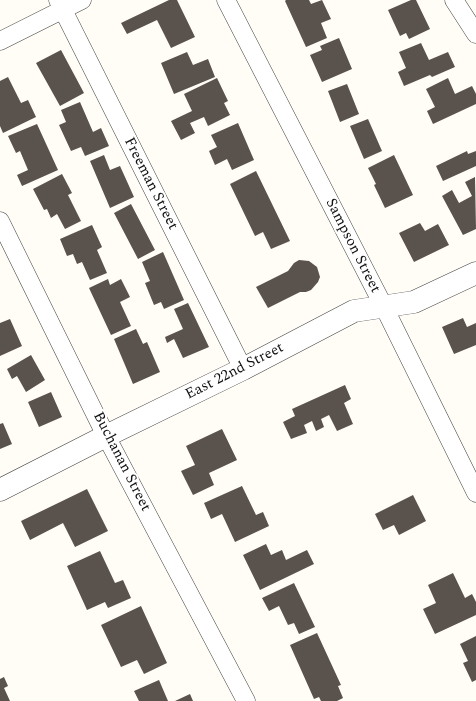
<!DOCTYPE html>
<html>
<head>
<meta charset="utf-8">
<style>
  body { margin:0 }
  canvas { display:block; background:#fffdf5 }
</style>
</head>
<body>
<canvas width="476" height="701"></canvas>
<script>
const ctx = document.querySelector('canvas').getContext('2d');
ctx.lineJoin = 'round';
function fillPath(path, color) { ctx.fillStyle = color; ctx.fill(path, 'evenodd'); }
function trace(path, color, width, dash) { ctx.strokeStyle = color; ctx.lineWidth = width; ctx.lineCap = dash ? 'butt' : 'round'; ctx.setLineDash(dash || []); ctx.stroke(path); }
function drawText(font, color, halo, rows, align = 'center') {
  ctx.font = font + ' Spectral,serif'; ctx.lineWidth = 4; ctx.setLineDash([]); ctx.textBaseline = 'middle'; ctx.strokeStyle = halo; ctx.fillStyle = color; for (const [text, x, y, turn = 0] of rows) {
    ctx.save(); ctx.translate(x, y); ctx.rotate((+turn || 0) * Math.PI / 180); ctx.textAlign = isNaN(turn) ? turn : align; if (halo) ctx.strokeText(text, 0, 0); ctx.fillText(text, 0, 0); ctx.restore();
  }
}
fillPath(new Path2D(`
  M 169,0 L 177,0 L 195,37 L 171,48 L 157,20 L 127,34 L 121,23 Z
  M 286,0 L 309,0 L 311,4 L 322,0 L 331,19 L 321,23 L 327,38 L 306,47 L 285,1 Z
  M 411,0 L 416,0 L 430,29 L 409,39 L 406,33 L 400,36 L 388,10 Z
  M 339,38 L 352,69 L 322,82 L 310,55 L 322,50 L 320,46 Z
  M 421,43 L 429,60 L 448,52 L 455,67 L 432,77 L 430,75 L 404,86 L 398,72 L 406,68 L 399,52 Z
  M 61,50 L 84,93 L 60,106 L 36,63 Z
  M 187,52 L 193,65 L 208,59 L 215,77 L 174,94 L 161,63 Z
  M 8,77 L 21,103 L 28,100 L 36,117 L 3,133 L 0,126 L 0,81 Z
  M 217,78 L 228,101 L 224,103 L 230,115 L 208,126 L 204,117 L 190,123 L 195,133 L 181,140 L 171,121 L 192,111 L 184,94 Z
  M 448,78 L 455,94 L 472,86 L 476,94 L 476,104 L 433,124 L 427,111 L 435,107 L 426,89 Z
  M 347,84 L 359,114 L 340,122 L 328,91 Z
  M 80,102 L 93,132 L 101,128 L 109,146 L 85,156 L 81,147 L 71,151 L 59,125 L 66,122 L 61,110 Z
  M 368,119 L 382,151 L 364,159 L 350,126 Z
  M 238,123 L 254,160 L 232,170 L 227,159 L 215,165 L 209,151 L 217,147 L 211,135 Z
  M 37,124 L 58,170 L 22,186 L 17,175 L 28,170 L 20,151 L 16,153 L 8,136 Z
  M 467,151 L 468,154 L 476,151 L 476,166 L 443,181 L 436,166 Z
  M 104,155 L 110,170 L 120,166 L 134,197 L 110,208 L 90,161 Z
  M 394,155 L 413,195 L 385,208 L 374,185 L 376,184 L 368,168 Z
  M 256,171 L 290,241 L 271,249 L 263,232 L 255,236 L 230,184 Z
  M 62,174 L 72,193 L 68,195 L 81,221 L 65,229 L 57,214 L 51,218 L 47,209 L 44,210 L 33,189 Z
  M 475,177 L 476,229 L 463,235 L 442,196 L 452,190 L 459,203 L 472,196 L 465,182 Z
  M 131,204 L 155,250 L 138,259 L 114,213 Z
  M 420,223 L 425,231 L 438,224 L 449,245 L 414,262 L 399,233 Z
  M 92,225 L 102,247 L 97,250 L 107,273 L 90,280 L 82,262 L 77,264 L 73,254 L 67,256 L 60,239 Z
  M 163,252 L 184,300 L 164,309 L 161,302 L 154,305 L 145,283 L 150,281 L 142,262 Z
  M 299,260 L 309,261 L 317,267 L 320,277 L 318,282 L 311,290 L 306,292 L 300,292 L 268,308 L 256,287 L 288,271 L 294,263 Z
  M 108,279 L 110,285 L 121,279 L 130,297 L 120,302 L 131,326 L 111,335 L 89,288 Z
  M 188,303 L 209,347 L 183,358 L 174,339 L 167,343 L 165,337 L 183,329 L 174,309 Z
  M 463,318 L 467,327 L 476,323 L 476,345 L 454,354 L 442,327 Z
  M 10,319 L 22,346 L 0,356 L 0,323 Z
  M 136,329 L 143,344 L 147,342 L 160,372 L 133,384 L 114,339 Z
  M 31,355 L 45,380 L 26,392 L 17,376 L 12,379 L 7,369 Z
  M 345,385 L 351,399 L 344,403 L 353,424 L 337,431 L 329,415 L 321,419 L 324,427 L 316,431 L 312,421 L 304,425 L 307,433 L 291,439 L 283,422 L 295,416 L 292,409 Z
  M 51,392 L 62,417 L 39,427 L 28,402 Z
  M 3,423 L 12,444 L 0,449 L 0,424 Z
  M 222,429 L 237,460 L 209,473 L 214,485 L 193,495 L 181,471 L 195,465 L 186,446 Z
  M 242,486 L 256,515 L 263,512 L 269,526 L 235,542 L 222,514 L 211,519 L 204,503 Z
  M 87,489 L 108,531 L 75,547 L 63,523 L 30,540 L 21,521 Z
  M 413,495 L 426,521 L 399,535 L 394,525 L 383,530 L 375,514 Z
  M 266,544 L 271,555 L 282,550 L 286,560 L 307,550 L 314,564 L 260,590 L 243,555 Z
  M 100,551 L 115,583 L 123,580 L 131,598 L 108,608 L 105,602 L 87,610 L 67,566 Z
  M 453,573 L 465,598 L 472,594 L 476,602 L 476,615 L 435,634 L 423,609 L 436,603 L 428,585 Z
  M 294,583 L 315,627 L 299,634 L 294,623 L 288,625 L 279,606 L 269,611 L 262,598 Z
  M 141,606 L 167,663 L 144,674 L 137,660 L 121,667 L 101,625 Z
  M 317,633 L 341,685 L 338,686 L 343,698 L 337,701 L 321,701 L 319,697 L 314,699 L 290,645 Z
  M 476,636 L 476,680 L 472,682 L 463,663 L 468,661 L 460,644 Z
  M 4,677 L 8,686 L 4,688 L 10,701 L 0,701 L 0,679 Z
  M 159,680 L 168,701 L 139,701 L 134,691 Z
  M 190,694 L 193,701 L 175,701 Z`), '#5a524d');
const minor = new Path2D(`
  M 58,0 L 243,369
  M 226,0 L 384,307 L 476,493
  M 454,0 L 476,34
  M 0,41 L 82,0
  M 0,221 L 106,436 L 246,701`);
const tertiary = new Path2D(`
  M 0,490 L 106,436 L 243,369 L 354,311 L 414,302 L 476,273`);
trace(minor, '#444', 19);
trace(tertiary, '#444', 23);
trace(minor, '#fff', 18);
trace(tertiary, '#fff', 22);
drawText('15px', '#111', '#fff', [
  ["Freeman Street",150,184,63],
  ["Sampson Street",352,246,63],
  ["East 22nd Street",235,372,-27],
  ["Buchanan Street",121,462,63]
]);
</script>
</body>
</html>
